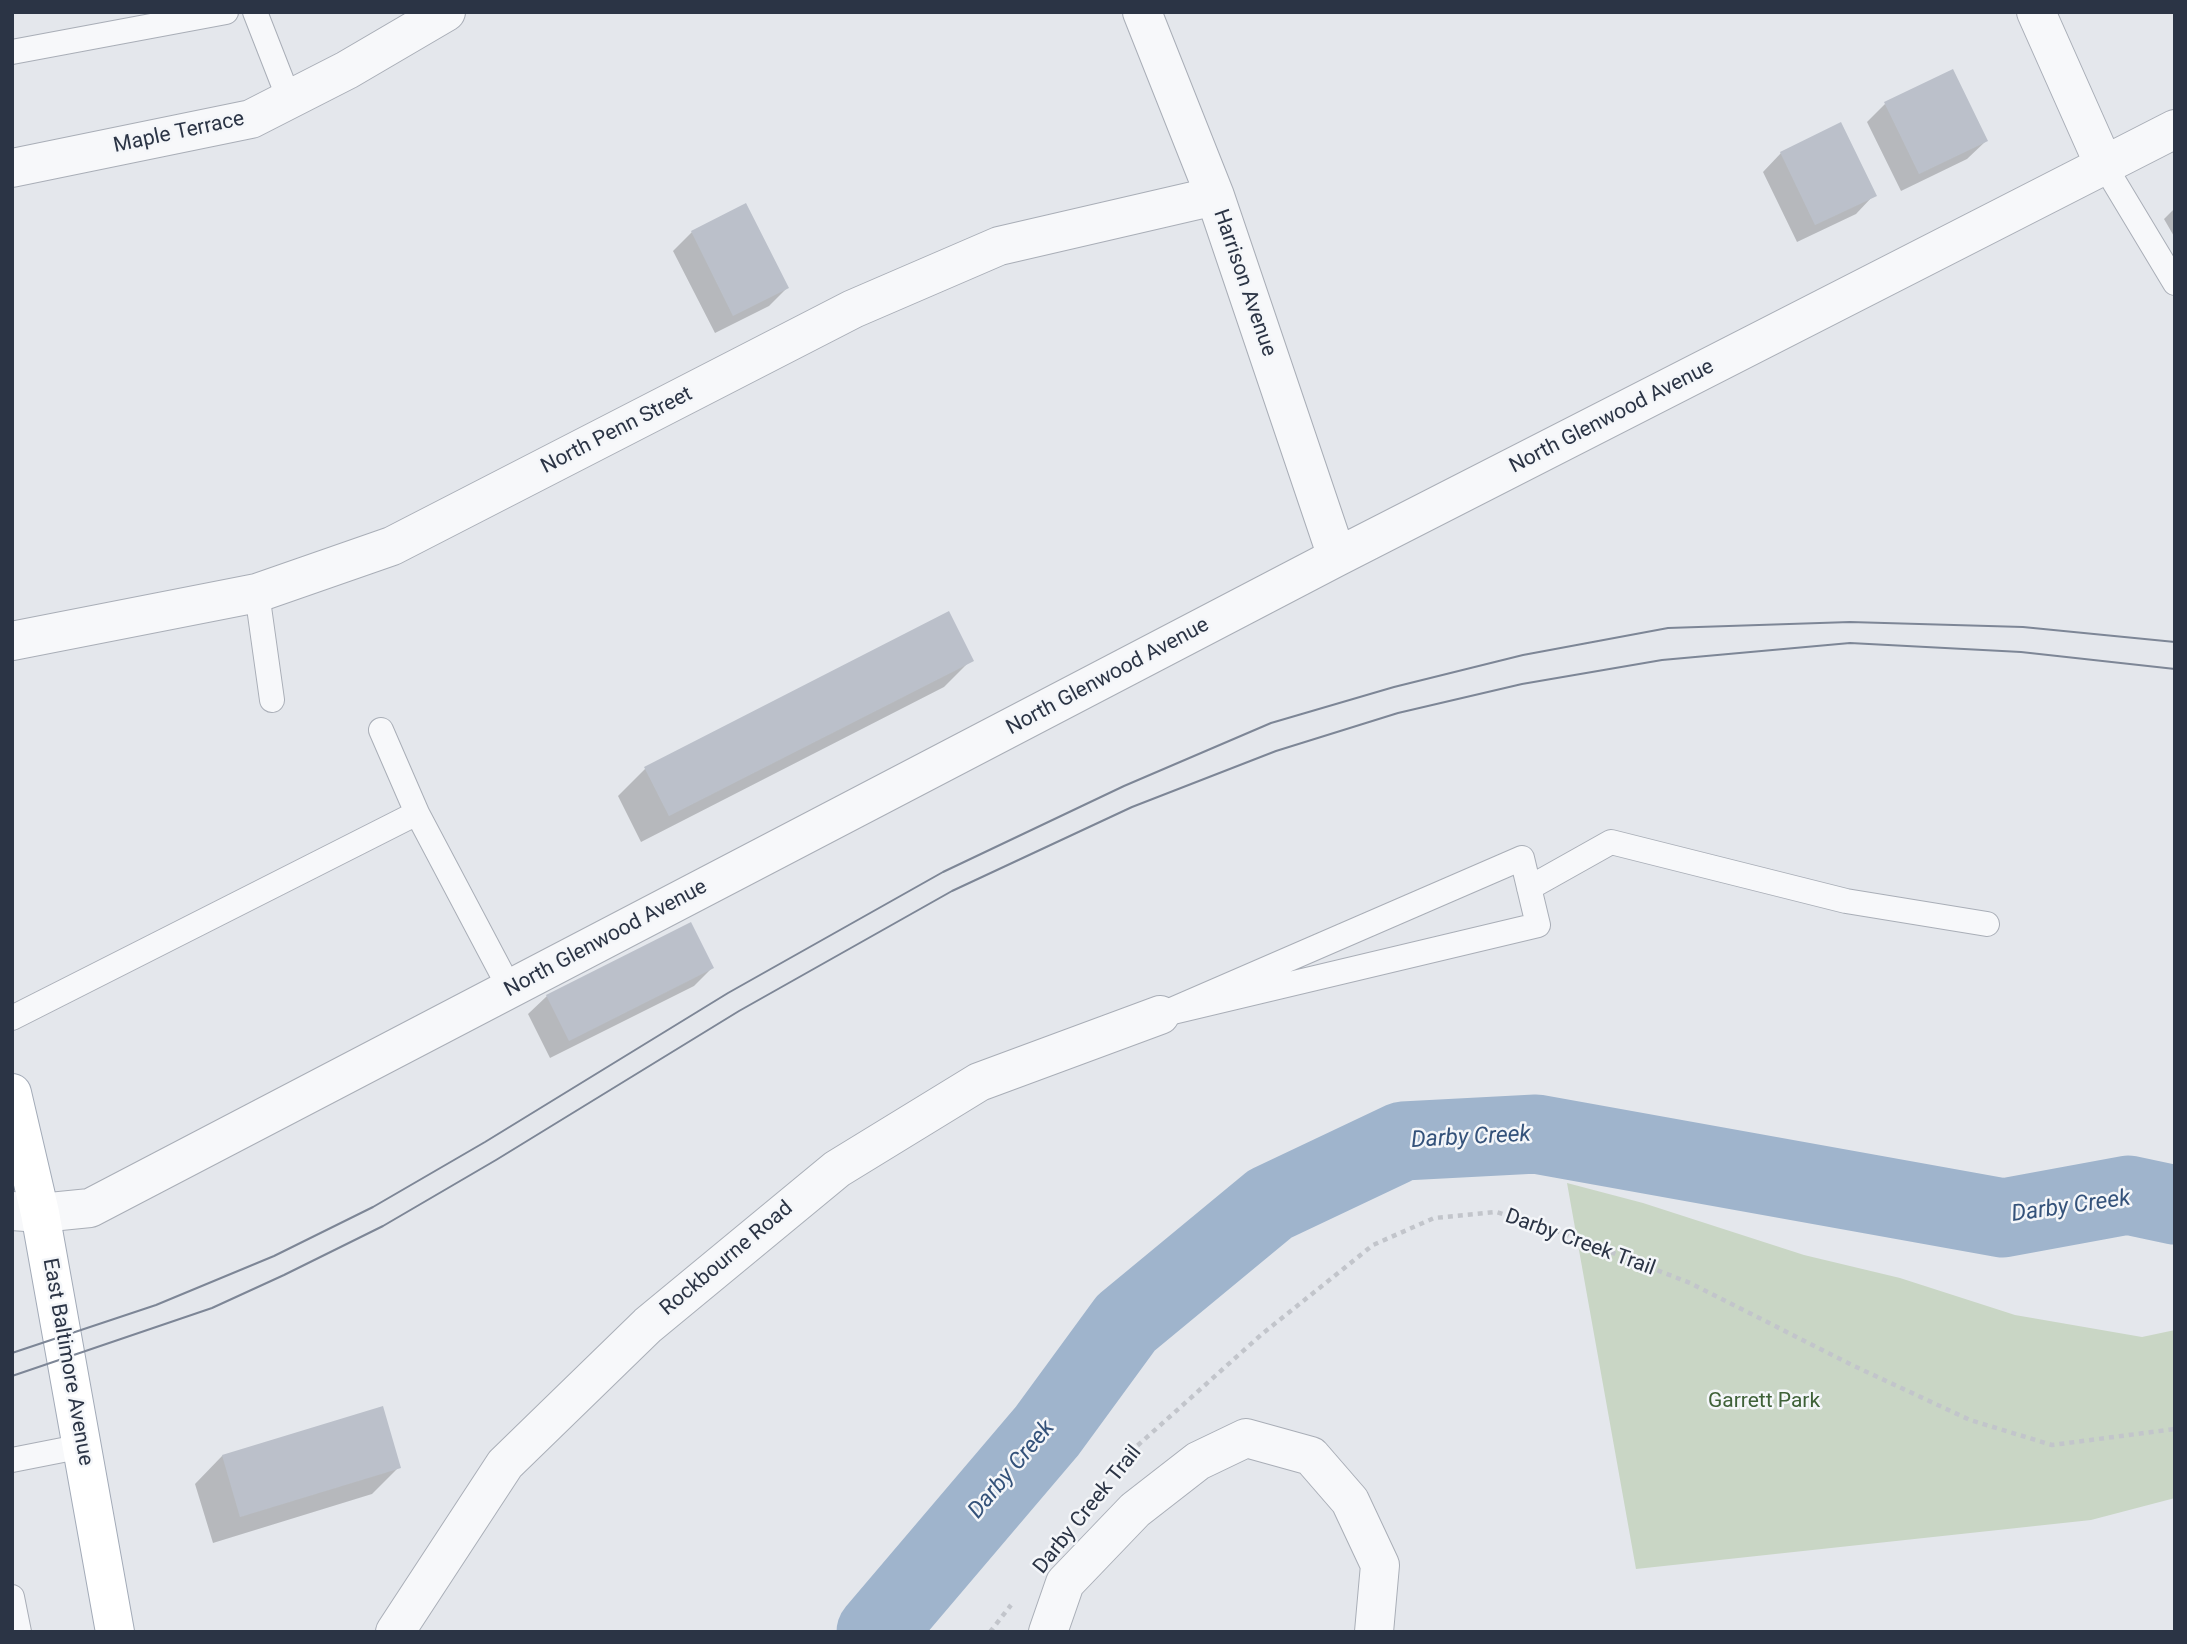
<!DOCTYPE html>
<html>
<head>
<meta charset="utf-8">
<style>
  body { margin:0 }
  #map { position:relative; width:2187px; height:1644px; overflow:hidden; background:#e4e7ec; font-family:Roboto,sans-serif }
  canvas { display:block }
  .frame { position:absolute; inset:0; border:14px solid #2b3445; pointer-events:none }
</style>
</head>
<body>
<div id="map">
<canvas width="2187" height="1644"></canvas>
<div class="frame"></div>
</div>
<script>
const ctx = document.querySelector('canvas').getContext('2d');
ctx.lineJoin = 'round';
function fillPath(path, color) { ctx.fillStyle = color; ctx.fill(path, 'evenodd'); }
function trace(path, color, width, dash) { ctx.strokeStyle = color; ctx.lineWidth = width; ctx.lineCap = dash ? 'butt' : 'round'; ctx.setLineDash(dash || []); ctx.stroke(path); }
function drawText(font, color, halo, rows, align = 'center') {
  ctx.font = font + ' Roboto,sans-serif'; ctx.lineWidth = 5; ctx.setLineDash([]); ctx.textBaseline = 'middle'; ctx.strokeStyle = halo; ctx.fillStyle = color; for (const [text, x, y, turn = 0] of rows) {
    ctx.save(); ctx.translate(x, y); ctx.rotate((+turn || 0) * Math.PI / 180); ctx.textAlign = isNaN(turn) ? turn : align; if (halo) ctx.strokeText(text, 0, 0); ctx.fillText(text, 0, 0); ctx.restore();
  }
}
fillPath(new Path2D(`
  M 1567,1183 L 1643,1203 L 1804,1255 L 1900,1278 L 2015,1315 L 2142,1337 L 2175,1330 L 2175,1498 L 2091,1520 L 1636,1569 Z`), '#c9d6c5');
fillPath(new Path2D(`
  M 1885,104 L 1986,141 L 1967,159 L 1901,191 L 1867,122 Z
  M 1781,153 L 1874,195 L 1856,214 L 1797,242 L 1763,172 Z
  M 745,205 L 787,288 L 769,306 L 715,333 L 673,251 L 692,232 Z
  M 2175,208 L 2175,238 L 2164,219 Z
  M 971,660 L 944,687 L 641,842 L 618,796 L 645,769 Z
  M 712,968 L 694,986 L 550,1058 L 528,1014 L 547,996 Z
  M 222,1456 L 399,1467 L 372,1494 L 213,1543 L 195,1484 Z`), '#0003');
trace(new Path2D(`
  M 876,1632 L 1047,1431 L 1126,1323 L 1270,1204 L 1403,1141 L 1536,1134 L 2003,1218 L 2128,1195 L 2175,1205`), '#9fb4cc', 79);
fillPath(new Path2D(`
  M 1953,69 L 1988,141 L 1919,174 L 1884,102 Z
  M 1841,122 L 1877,196 L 1815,225 L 1780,152 Z
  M 746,203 L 789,288 L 733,316 L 691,231 Z
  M 949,611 L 974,661 L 669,816 L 644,767 Z
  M 691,922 L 714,968 L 569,1041 L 546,995 Z
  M 383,1406 L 401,1468 L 240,1517 L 222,1455 Z`), '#bbc0ca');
const service = new Path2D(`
  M 255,12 L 289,99
  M 12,52 L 226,12
  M 2104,165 L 2175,283
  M 257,593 L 272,700
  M 417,813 L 510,989
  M 1522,858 L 1538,925 L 1160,1015 Z
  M 1529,888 L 1611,842 L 1846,901 L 1987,924
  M 12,1018 L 417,813 L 381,730
  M 12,1460 L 83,1446
  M 12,1597 L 19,1632`);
const minor = new Path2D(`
  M 1142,12 L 1215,196 L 1337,557
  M 2036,12 L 2104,165
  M 12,168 L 251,119 L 347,70 L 446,12
  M 12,641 L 257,593 L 392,546 L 853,309 L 999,246 L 1215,196
  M 12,1211 L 40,1213 L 90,1208 L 1337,557 L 2175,129
  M 395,1632 L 505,1464 L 648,1325 L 837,1169 L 979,1082 L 1160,1015
  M 1048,1632 L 1065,1583 L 1135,1510 L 1198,1461 L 1246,1438 L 1311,1456 L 1350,1501 L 1380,1565 L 1374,1632`);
const primary = new Path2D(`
  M 12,1093 L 40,1213 L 115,1632`);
trace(service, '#a9aeb7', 26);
trace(minor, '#a9aeb7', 40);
trace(primary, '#a3abb8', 40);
trace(new Path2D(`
  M 1118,1468 L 1127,1455 L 1262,1334 L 1373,1245 L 1434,1218 L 1496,1212 L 1549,1228 L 1690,1283 L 1854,1366 L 1970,1420 L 2052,1445 L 2175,1429
  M 990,1632 L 1011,1605`), '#c2c5cb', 4.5, [5, 5]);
trace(service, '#f7f8fa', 24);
trace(minor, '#f7f8fa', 38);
trace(primary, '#fff', 38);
trace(new Path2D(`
  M 12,1353 L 156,1305 L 274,1256 L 373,1207 L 485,1142 L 728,993 L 943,872 L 1124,786 L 1271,723 L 1394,687 L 1523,655 L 1668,628 L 1850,622 L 2023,627 L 2175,642
  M 12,1376 L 212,1308 L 284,1275 L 383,1226 L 496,1160 L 739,1011 L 952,891 L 1132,807 L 1276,751 L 1398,713 L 1522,684 L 1662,660 L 1850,643 L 2021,652 L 2175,669`), '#7d8696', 2);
drawText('21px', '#2b3445', '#f4f6f9', [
  ["Maple Terrace",179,133,-12],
  ["Harrison Avenue",1244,283,71],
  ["North Glenwood Avenue",1612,417,-27],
  ["North Penn Street",617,431,-27],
  ["North Glenwood Avenue",1108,677,-28],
  ["North Glenwood Avenue",606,939,-28],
  ["Darby Creek Trail",1580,1243,20],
  ["Rockbourne Road",727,1259,-40],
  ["East Baltimore Avenue",67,1362,80],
  ["Darby Creek Trail",1088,1510,-51]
]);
drawText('21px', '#3f6138', '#f4f6f9', [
  ["Garrett Park",1764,1402]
]);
drawText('italic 23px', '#34527a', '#f4f6f9', [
  ["Darby Creek",1471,1138,-3],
  ["Darby Creek",2071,1207,-8],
  ["Darby Creek",1012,1470,-50]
]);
</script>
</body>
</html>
